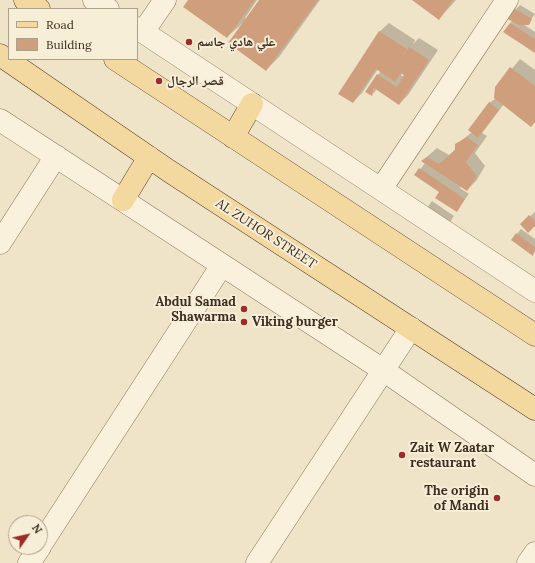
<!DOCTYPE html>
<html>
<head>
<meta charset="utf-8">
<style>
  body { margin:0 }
  #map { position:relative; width:535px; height:563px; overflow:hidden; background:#f0e4c8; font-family:Lora,serif }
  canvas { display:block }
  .legend { position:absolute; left:8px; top:8px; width:130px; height:52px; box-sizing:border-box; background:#f7eed8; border:1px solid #ada18e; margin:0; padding:5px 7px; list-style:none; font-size:12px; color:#3d2e20 }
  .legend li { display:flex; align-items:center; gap:8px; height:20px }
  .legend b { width:20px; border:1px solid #ada18e }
  .north { position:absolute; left:8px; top:515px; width:40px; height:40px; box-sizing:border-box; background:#f7eed8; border:1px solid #ada18e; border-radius:50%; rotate:56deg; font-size:11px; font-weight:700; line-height:16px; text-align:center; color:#3d2e20 }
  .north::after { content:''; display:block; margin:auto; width:14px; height:18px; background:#9e2a2b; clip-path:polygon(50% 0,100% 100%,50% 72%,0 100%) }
</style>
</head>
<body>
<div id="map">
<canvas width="535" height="563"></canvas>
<ul class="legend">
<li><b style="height:5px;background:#f3d9a0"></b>Road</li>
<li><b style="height:11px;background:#cf9f7d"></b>Building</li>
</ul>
<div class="north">N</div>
</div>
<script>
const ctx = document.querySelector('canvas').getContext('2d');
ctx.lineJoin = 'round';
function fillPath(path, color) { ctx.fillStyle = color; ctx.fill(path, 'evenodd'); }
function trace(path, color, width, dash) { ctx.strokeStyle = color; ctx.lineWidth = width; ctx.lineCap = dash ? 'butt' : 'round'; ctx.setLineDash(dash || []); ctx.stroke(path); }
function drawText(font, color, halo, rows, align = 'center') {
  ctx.font = font + ' Lora,"Noto Naskh Arabic",serif'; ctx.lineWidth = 4; ctx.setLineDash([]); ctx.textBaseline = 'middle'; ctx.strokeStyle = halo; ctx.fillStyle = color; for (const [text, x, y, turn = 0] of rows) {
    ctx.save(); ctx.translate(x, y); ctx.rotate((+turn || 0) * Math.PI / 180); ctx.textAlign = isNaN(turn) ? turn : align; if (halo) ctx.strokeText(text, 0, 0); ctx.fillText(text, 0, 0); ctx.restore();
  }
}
fillPath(new Path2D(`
  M 189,0 L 257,0 L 245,18 L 246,19 L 260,0 L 320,0 L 279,57 L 266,70 L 244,22 L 227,37 Z
  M 413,0 L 456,0 L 439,19 Z
  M 520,5 L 535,14 L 528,24 L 523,24 L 535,32 L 535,51 L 510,23 L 513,20 L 515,10 Z
  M 389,23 L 415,40 L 413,44 L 419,38 L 438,50 L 408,95 L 399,104 L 377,89 L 372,95 L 378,75 L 381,71 L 378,69 L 362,93 L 353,102 L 379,32 ZM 403,73 L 406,74 L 404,77 L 401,75 Z
  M 520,59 L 535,70 L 535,122 L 504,104 L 482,133 L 487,136 L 475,153 L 485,166 L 476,181 L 467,190 L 461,186 L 460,188 L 469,194 L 456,211 L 441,191 L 416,175 L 425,163 L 422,161 L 437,148 L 449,155 L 456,149 L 456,145 L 472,132 L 489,103 L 495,99 L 496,88 Z
  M 432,201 L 454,216 L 443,232 L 417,222 Z
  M 535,212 L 535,225 L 521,224 Z
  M 521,229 L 535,239 L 535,252 L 533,254 L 517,234 Z`), '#0003');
fillPath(new Path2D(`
  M 188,0 L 255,0 L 227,38 L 183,7 Z
  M 259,0 L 318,0 L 266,71 L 228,43 Z
  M 412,0 L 453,0 L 439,20 Z
  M 515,9 L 532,19 L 529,25 L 519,25 L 508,19 Z
  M 510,23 L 535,39 L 535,53 L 503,32 Z
  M 379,31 L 407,49 L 401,59 L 409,47 L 429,60 L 399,105 L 374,88 L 372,96 L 365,92 L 377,74 L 397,87 L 404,75 L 401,73 L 395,82 L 376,69 L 353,103 L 338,94 Z
  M 510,67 L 535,86 L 535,122 L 531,127 L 494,98 L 495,87 Z
  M 489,102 L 499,110 L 478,138 L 468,130 Z
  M 467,137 L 478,145 L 466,162 L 477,176 L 467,191 L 421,161 L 427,157 L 439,164 L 455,150 L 455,144 Z
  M 419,168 L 465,199 L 457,212 L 435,198 L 439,192 L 414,175 Z
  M 529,215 L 535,221 L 535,226 L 528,233 L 520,224 Z
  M 516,233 L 535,247 L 533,256 L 511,240 Z`), '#cf9f7d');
const minor = new Path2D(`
  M 94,0 L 108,9
  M 137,28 L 535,291
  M 143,32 L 165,0
  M 0,120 L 383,370 L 535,475
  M 381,189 L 507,0
  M 0,243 L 56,156
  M 40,546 L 222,265
  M 29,563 L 40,547
  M 257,563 L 411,328
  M 528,563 L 535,553`);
const major = new Path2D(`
  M 25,0 L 39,9
  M 0,55 L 169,171 L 535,409
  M 115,59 L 535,335
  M 233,137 L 252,104
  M 123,200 L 149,157`);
trace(minor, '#8d765c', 23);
trace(major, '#5b4430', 23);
trace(minor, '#faf1dc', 22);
trace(major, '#f3d9a0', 22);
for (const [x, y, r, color] of [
  [189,42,4,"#9e2a2b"],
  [159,81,4,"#9e2a2b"],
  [244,309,4,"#9e2a2b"],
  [244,322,4,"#9e2a2b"],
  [402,455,4,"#9e2a2b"],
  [497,498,4,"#9e2a2b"]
]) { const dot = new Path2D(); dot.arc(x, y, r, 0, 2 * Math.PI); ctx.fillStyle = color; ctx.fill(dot); trace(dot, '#f7eed8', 1.5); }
drawText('bold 13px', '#3d2e20', '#f7eed8', [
  ["علي هادي جاسم",197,42],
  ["قصر الرجال",167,81],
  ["Abdul Samad",236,302,"right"],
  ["Shawarma",236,317,"right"],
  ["Viking burger",252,322],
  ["Zait W Zaatar",410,448],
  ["restaurant",410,463],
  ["The origin",489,491,"right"],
  ["of Mandi",489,506,"right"]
], 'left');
drawText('13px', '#3d2e20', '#f7eed8', [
  ["AL ZUHOR STREET",266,234,33]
]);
</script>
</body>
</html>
